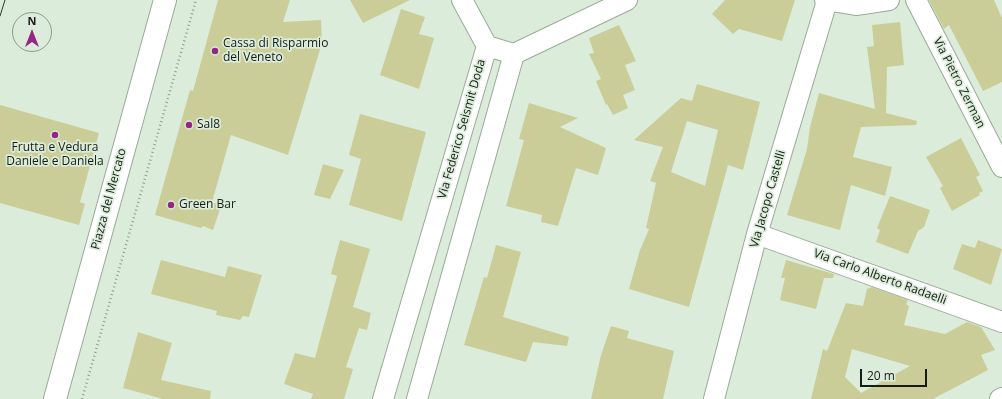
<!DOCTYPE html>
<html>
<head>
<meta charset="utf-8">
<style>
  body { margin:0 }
  #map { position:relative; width:1002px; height:399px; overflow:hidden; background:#dbecda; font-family:"Open Sans",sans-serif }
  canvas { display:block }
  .north { position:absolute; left:12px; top:12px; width:40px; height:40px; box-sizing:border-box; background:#dbecda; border:1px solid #8c998c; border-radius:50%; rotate:0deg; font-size:11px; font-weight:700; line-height:16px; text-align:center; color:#161c16 }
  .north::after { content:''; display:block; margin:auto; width:14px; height:18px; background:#952685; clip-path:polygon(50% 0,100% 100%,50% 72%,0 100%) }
  .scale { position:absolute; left:860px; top:369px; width:67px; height:18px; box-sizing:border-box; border:2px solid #161c16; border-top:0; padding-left:5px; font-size:12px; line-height:14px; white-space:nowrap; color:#161c16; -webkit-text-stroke:3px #dbecda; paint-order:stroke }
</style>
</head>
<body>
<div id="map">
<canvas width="1002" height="399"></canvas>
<div class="north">N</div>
<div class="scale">20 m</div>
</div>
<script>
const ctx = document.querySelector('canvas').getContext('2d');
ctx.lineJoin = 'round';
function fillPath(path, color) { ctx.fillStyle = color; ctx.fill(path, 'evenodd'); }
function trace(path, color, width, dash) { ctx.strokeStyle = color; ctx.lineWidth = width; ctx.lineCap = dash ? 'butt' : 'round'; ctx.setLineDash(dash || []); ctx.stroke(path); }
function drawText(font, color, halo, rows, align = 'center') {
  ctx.font = font + ' "Open Sans",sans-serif'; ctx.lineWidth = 3.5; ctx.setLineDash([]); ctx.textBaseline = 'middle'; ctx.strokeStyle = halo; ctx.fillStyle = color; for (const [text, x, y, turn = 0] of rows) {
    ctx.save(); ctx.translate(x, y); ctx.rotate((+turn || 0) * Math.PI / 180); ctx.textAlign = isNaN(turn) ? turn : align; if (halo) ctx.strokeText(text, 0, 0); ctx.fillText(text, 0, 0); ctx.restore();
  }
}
fillPath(new Path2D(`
  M 218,0 L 290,0 L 283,22 L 321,20 L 322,43 L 288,155 L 231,135 L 212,202 L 221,206 L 213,230 L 203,226 L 201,228 L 155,215 L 190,90 L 193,91 Z
  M 350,0 L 410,0 L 363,23 Z
  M 725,0 L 795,0 L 782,41 L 739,29 L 733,34 L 712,14 Z
  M 929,0 L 994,0 L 1002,18 L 1002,82 L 983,91 L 949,25 L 944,29 Z
  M 401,9 L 425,17 L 419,34 L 434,38 L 419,89 L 380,75 Z
  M 900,22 L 904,65 L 887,67 L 886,113 L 917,121 L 916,125 L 861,127 L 853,157 L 892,167 L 885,196 L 851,185 L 840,230 L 787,215 L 807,149 L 810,127 L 819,93 L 875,109 L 867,47 L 874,46 L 872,25 Z
  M 619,25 L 636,61 L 625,65 L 635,90 L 623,95 L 628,108 L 613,115 L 607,104 L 606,105 L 596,81 L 601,79 L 589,54 L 594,53 L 589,38 Z
  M 697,84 L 760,102 L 743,170 L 728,165 L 689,307 L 629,289 L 640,250 L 649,229 L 646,228 L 656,183 L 650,181 L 663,147 L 634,140 L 681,98 L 692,101 ZM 687,121 L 718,130 L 705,186 L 671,172 Z
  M 529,103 L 578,118 L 560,127 L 606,148 L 598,175 L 576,168 L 558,226 L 541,222 L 542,215 L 506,206 L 524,140 L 519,139 Z
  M 0,105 L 99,133 L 80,202 L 85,204 L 79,225 L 0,203 Z
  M 360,114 L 426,132 L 402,221 L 349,205 L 361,159 L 349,155 Z
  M 961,138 L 980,175 L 976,177 L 983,191 L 979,193 L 980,195 L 952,211 L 940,188 L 943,186 L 926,157 Z
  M 323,164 L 344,170 L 330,199 L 314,195 Z
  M 890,196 L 930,210 L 924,227 L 918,231 L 908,254 L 876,242 L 880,230 L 877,228 Z
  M 340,240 L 370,249 L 353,307 L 371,313 L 367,330 L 359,328 L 346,367 L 353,369 L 344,399 L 311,399 L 313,394 L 284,384 L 295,353 L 315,358 L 337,276 L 331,274 Z
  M 978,240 L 1002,249 L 991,285 L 953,269 L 962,244 L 975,248 Z
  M 496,245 L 521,252 L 503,317 L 569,337 L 567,346 L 533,342 L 526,362 L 464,345 L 484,277 L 487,278 Z
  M 161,260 L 225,277 L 228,266 L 262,275 L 249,317 L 243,316 L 240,320 L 216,315 L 217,311 L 151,294 Z
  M 786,260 L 834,274 L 833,278 L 824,278 L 816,309 L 780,300 L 785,278 L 781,278 Z
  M 872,287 L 908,300 L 906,304 L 909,306 L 904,325 L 945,334 L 967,322 L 981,327 L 995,350 L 981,355 L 988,370 L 933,399 L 811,399 L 823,349 L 827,351 L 846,303 L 863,306 L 867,289 ZM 852,349 L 910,366 L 861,393 L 845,377 Z
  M 611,326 L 629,331 L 627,338 L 674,351 L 663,399 L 591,399 L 601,355 Z
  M 138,332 L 172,343 L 161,380 L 211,391 L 210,399 L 163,399 L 123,388 Z`), '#cacd98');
const minor = new Path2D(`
  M 462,0 L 487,46
  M 825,0 L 856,5 L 889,0
  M 916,0 L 1002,167
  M 514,54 L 627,0
  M 757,234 L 1002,322
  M 383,399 L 487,46 L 514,54
  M 417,399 L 514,54
  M 714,399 L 757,234 L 827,1
  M 1000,399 L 1002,398`);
const tertiary = new Path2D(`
  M 55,399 L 165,0`);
trace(minor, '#9aaa99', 22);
trace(tertiary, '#9aaa99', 24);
trace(new Path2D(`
  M 82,399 L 196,0`), '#909d8f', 2.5, [1, 3]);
trace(minor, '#fff', 20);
trace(tertiary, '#fff', 22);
trace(new Path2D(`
  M 0,16 L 5,0`), '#303830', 1);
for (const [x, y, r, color] of [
  [215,51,4,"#952685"],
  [189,125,4,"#952685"],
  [55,135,4,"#952685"],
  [171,205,4,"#952685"]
]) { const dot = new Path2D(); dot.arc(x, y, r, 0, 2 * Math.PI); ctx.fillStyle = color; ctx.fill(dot); trace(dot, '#dbecda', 1.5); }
drawText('12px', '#161c16', '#dbecda', [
  ["Cassa di Risparmio",223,44],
  ["del Veneto",223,58],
  ["Sal8",197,125],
  ["Frutta e Vedura",55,148,"center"],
  ["Daniele e Daniela",55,162,"center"],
  ["Green Bar",179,205]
], 'left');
drawText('12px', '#161c16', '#dbecda', [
  ["Via Pietro Zerman",959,83,63],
  ["Via Federico Seismit Doda",462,129,-74],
  ["Piazza del Mercato",109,199,-75],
  ["Via Jacopo Castelli",768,199,-74],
  ["Via Carlo Alberto Radaelli",880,277,20]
]);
</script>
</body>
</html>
